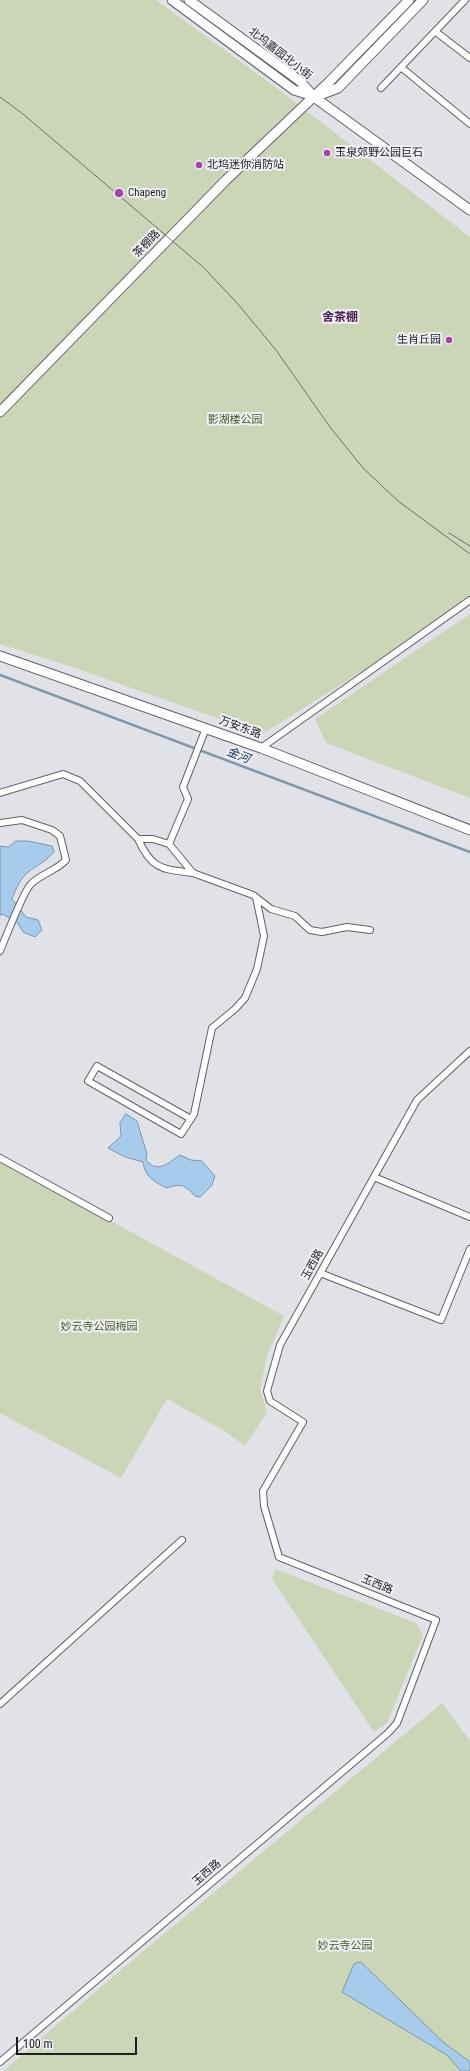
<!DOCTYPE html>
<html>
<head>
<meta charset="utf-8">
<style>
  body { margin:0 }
  #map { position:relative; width:470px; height:2071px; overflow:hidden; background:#e1e2e7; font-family:"Roboto Condensed",sans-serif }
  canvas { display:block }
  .scale { position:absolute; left:16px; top:2037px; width:121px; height:18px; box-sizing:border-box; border:2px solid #1e1e20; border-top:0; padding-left:5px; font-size:12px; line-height:14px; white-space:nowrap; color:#1e1e20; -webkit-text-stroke:3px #eeeff5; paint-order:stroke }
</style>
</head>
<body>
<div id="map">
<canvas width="470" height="2071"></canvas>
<div class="scale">100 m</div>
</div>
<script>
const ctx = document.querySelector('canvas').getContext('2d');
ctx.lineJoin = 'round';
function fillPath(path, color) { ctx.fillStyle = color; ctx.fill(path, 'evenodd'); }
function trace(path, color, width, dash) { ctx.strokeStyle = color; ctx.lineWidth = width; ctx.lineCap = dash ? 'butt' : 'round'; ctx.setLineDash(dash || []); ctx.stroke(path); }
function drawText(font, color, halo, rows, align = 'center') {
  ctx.font = font + ' "Roboto Condensed","Noto Sans SC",sans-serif'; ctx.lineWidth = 4; ctx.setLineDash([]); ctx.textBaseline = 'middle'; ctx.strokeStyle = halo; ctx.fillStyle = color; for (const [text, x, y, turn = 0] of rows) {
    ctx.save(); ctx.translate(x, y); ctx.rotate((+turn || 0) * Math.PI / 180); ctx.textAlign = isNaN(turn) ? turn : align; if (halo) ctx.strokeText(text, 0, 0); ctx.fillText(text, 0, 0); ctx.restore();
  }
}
fillPath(new Path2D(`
  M 0,0 L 156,0 L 286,95 L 470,237 L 470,604 L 262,734 L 78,669 L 0,644 Z
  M 470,614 L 470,798 L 326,743 L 315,719 Z
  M 0,1160 L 284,1316 L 267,1356 L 260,1389 L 267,1412 L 245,1446 L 223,1430 L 167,1399 L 121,1478 L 0,1413 Z
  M 275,1569 L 416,1623 L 423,1635 L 387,1723 L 374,1732 L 272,1579 Z
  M 442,1703 L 470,1741 L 470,2071 L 3,2071 L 135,1958 Z`), '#cbd6b6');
const water = new Path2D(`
  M 16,841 L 28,841 L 52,846 L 54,852 C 45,863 34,866 24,876 C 19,882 15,891 12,899 L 26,917 L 38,920 L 42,930 L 35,937 L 23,932 L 17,922 L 2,914 L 0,916 L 0,846 L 8,847 Z
  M 126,1114 L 137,1121 L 147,1154 L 146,1160 C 158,1174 168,1163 180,1155 L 191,1160 L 202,1161 L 215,1176 L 212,1185 L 200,1197 L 195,1196 C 185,1185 180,1183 167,1188 C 154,1182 145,1177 143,1162 L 125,1157 L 108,1148 L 121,1136 L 120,1123 Z
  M 361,1962 L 443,2042 L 470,2062 L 470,2071 L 461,2071 L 447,2055 L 342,1992 L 354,1964 Z`);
fillPath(water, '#a7cbea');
trace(water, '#7e97ad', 1);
trace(new Path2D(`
  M 0,675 L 470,852`), '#7e97ad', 2.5);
const street = new Path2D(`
  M 436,32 L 470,58
  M 402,68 L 470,124
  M 381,88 L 465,0
  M 261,748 L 470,600
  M 0,793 L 63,774 L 80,781 L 138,839
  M 0,823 L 22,820 L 52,830 L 60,836 L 66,860 C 56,871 42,873 31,884 C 24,890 5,939 0,951
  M 169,844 L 193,873 C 162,869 152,870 138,839 L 153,839 L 169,844 L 188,799 L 183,787 L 206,728
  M 193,873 L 253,895 L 271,909 L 295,916 L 310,930 L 322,932 L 347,927 L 370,930
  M 191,1119 L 97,1066 L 88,1081 L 181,1134 L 194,1114 L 212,1028 L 235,1009 L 245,998 L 257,969 L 264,936 L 256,897
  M 0,1158 L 109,1218
  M 374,1177 L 470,1217
  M 320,1273 L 441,1320 L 470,1249
  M 0,1704 L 182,1540
  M 0,2062 L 388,1733 L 397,1723 L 436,1620 L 279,1557 L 264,1506 L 263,1491 L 303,1422 L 270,1401 L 267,1391 L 280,1345 L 417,1100 L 470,1051`);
const secondary = new Path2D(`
  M 172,0 L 294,90 L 313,96
  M 189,0 L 300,81 L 314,97 L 470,210
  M 317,96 L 338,88 L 423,0
  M 0,412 L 226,180 L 329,82 L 409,0
  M 0,656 L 261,748 L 470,830`);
trace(street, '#606166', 8);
trace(secondary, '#606166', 11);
trace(street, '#fff', 6);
trace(secondary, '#fff', 9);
trace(new Path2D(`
  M 0,97 L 23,114 L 203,267 L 237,303 L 276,350 L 330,427 L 363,468 L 398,501 L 470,554
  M 449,533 L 470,546`), '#6e6f72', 1);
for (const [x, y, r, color] of [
  [327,153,4,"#a442a8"],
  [199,165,4,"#a442a8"],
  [119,193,5,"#a442a8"],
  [449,340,4,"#a442a8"]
]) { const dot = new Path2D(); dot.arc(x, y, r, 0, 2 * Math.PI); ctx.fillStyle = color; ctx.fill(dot); trace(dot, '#eeeff5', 1.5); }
drawText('11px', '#1e1e20', '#eeeff5', [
  ["北坞嘉园北小街",280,54,38],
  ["茶棚路",147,244,-46],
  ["万安东路",240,728,20],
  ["玉西路",313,1265,-61],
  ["玉西路",377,1585,22],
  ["玉西路",207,1873,-40]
]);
drawText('11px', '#1e1e20', '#eeeff5', [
  ["玉泉郊野公园巨石",335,153],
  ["北坞迷你消防站",207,165],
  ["Chapeng",128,193],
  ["生肖丘园",441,340,"right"]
], 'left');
drawText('11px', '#4a5c1e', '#eeeff5', [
  ["影湖楼公园",235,420],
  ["妙云寺公园梅园",99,1327],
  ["妙云寺公园",345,1946]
]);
drawText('bold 12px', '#4c1d4e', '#eeeff5', [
  ["舍茶棚",340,318]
]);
drawText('italic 12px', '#0a3654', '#eeeff5', [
  ["金河",238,756,21]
]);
</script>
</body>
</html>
